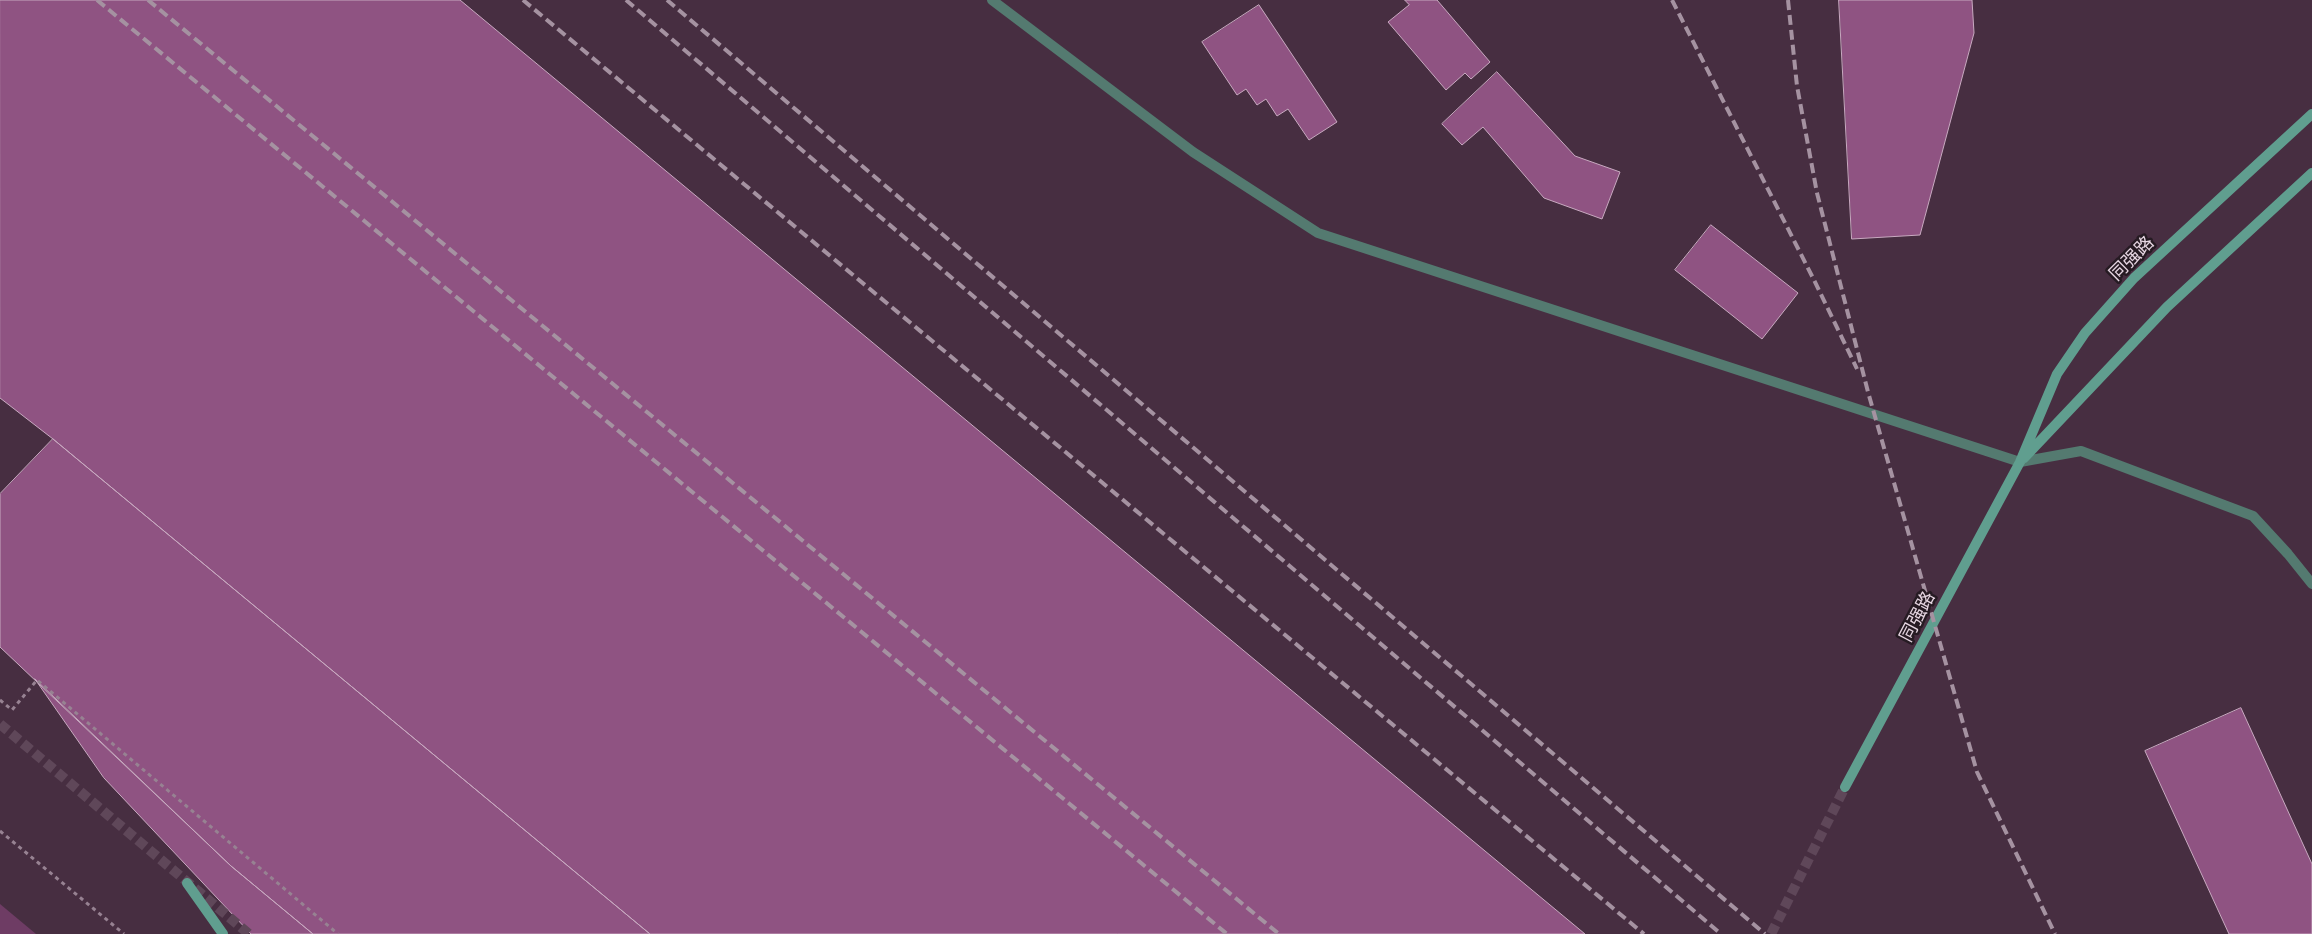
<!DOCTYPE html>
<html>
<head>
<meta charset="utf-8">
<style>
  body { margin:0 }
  canvas { display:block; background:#472e41 }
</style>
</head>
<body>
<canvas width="2312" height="934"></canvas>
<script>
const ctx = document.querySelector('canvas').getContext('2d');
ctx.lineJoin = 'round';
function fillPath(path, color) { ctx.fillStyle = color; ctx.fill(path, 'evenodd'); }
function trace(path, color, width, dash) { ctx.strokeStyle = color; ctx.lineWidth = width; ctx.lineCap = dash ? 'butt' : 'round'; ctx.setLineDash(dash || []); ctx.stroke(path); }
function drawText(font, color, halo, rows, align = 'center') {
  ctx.font = font + ' Arial,"Noto Sans SC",sans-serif'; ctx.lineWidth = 5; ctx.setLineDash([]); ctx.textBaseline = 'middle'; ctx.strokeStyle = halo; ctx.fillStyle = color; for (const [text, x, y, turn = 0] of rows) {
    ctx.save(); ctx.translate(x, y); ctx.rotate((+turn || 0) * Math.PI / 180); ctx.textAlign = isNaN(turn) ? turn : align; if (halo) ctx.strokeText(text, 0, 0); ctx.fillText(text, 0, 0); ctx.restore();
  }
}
fillPath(new Path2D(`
  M 0,904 L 36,934 L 0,934 Z`), '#6e3c64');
const building = new Path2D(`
  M 0,0 L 460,0 L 1585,934 L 650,934 L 53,439 L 0,398 Z
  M 1405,0 L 1437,0 L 1490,62 L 1471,79 L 1465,73 L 1446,90 L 1388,22 L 1409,5 Z
  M 1839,0 L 1972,0 L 1974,33 L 1920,235 L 1852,239 Z
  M 1259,5 L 1337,122 L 1309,140 L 1288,109 L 1277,116 L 1266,99 L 1257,105 L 1246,89 L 1237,95 L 1202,42 Z
  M 1497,72 L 1575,156 L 1620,172 L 1602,219 L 1544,198 L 1483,127 L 1462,145 L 1442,124 Z
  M 1711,225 L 1798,293 L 1762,339 L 1675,270 Z
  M 53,439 L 650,934 L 313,934 L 231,866 L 0,647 L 0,494 Z
  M 35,679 L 231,866 L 313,934 L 251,934 L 104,778 Z
  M 2241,708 L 2312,864 L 2312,934 L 2229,934 L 2145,751 Z`);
fillPath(building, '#8f5382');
trace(building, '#c8a9c0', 1);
trace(new Path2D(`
  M 0,724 L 249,934
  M 1771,934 L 1845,787`), '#5f4759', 10, [10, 5]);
trace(new Path2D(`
  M 0,700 L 12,710 L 37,680 L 338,934
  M 0,831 L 124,934`), '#978292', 3, [4, 4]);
trace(new Path2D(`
  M 992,0 L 1193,152 L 1318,233 L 2020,462 L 2081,451 L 2253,516 L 2288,554 L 2312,584`), '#547a70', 10);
trace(new Path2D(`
  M 2024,458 L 2167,307 L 2312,173
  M 1845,787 L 2020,462 L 2057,374 L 2085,333 L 2134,278 L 2312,114
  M 187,883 L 223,934`), '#609e8f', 10);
trace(new Path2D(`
  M 97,0 L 1227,934
  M 148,0 L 1279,934
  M 523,0 L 1644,934
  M 626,0 L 1721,934
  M 667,0 L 1765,934
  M 1672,0 L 1814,280 L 1857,369
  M 1788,0 L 1797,86 L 1817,193 L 1868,392 L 1977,772 L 2055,934`), '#a592a1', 4, [10, 5]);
drawText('18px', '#e6d6e2', '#261b23', [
  ["同强路",2132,259,-45],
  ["同强路",1918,617,-62]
]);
</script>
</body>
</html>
